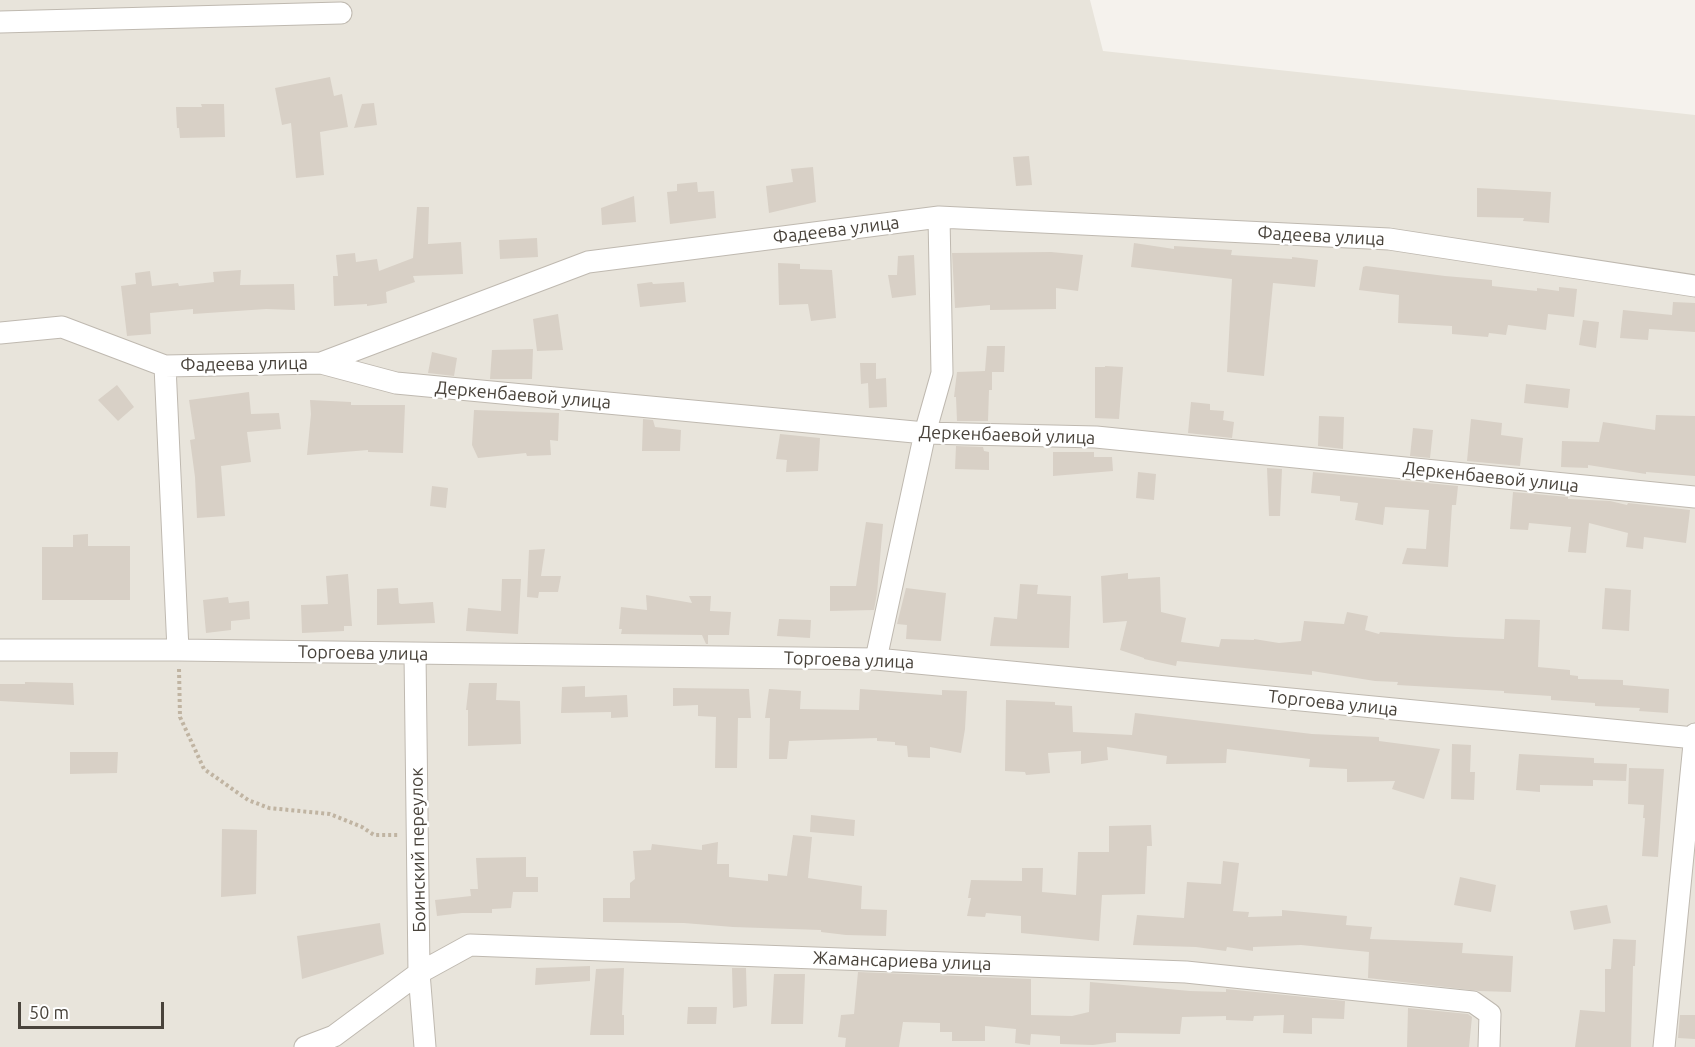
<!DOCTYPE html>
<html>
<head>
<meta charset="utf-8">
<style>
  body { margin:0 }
  #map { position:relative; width:1695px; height:1047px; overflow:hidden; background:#f5f2ed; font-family:Ubuntu,sans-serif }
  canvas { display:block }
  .scale { position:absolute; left:18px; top:1002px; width:146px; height:27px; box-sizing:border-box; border:3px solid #49433b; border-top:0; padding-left:8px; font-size:18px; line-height:21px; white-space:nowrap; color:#49433b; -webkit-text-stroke:4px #fff; paint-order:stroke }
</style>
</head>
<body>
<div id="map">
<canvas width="1695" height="1047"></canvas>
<div class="scale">50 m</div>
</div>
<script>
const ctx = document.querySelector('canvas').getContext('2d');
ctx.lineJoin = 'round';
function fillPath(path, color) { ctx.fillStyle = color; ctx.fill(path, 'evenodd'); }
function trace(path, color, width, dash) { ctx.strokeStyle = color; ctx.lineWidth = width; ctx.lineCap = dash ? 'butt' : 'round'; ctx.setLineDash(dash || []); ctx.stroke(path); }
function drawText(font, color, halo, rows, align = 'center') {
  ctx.font = font + ' Ubuntu,sans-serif'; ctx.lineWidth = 5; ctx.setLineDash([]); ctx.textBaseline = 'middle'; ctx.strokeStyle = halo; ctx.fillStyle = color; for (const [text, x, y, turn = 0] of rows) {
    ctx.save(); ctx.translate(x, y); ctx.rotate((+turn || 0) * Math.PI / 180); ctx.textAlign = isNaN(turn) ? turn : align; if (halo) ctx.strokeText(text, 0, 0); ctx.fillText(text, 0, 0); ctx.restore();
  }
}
fillPath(new Path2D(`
  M 0,0 L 1090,0 L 1103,51 L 1695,115 L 1695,1047 L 0,1047 Z`), '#e8e4db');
fillPath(new Path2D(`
  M 330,77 L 334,96 L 342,94 L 348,127 L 320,132 L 324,175 L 296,178 L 291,123 L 282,125 L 275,88 Z
  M 374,103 L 377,125 L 354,128 L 362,104 Z
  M 201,104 L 224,104 L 225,137 L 180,138 L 179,128 L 177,128 L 176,107 L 202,107 Z
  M 1029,156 L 1032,185 L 1016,186 L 1013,157 Z
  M 813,167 L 816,202 L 769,213 L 766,186 L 793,182 L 791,169 Z
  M 697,182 L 698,192 L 714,191 L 716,218 L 670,224 L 667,192 L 677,191 L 677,184 Z
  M 1477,188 L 1551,192 L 1549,223 L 1523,221 L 1524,218 L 1477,217 Z
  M 634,196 L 636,222 L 602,225 L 601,208 Z
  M 417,207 L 429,207 L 428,244 L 461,242 L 463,274 L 413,276 L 415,282 L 386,292 L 387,303 L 367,306 L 367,304 L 334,306 L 333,276 L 338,276 L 336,255 L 355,253 L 356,262 L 377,259 L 379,271 L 413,258 Z
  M 537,238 L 538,257 L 500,259 L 499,240 Z
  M 1134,243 L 1174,249 L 1174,246 L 1232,250 L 1231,255 L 1292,259 L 1292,257 L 1318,260 L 1315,287 L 1273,283 L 1264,376 L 1227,372 L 1232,279 L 1131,267 Z
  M 1051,252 L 1083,255 L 1078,291 L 1056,288 L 1056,309 L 990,310 L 990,305 L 955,308 L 952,253 Z
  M 914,255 L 916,295 L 892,298 L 888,275 L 897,275 L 898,256 Z
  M 778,263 L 800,264 L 800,269 L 832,270 L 836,318 L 811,321 L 808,304 L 779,305 Z
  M 1366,266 L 1445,276 L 1492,280 L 1492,286 L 1537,291 L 1537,288 L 1559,291 L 1559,287 L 1577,289 L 1574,317 L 1548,314 L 1546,330 L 1508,325 L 1506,335 L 1489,333 L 1488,337 L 1452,334 L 1452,326 L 1398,323 L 1399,295 L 1359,290 L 1363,267 Z
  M 241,270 L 240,285 L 294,284 L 295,310 L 266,309 L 193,314 L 193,309 L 150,313 L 151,334 L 127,336 L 121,286 L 136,284 L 135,273 L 150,271 L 152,286 L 178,283 L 179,286 L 214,282 L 213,272 Z
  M 652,282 L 653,284 L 684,282 L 686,302 L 640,307 L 637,284 Z
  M 1673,302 L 1695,303 L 1695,332 L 1649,329 L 1648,340 L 1620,338 L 1623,310 L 1672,315 Z
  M 558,314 L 563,350 L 537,351 L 533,319 Z
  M 1583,320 L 1599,322 L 1596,348 L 1579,345 Z
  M 987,346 L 1005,346 L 1004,372 L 992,372 L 992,390 L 989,390 L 988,421 L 957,421 L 956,397 L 954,397 L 957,372 L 985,371 Z
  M 533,349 L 532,379 L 490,379 L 492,350 Z
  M 432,352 L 457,358 L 454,376 L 428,373 Z
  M 860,363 L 876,363 L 876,379 L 886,378 L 887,407 L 869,408 L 868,383 L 861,384 Z
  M 1105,366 L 1123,367 L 1119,419 L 1095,418 L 1095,367 L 1105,367 Z
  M 1526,384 L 1570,389 L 1568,408 L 1524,403 Z
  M 117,385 L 134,407 L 118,421 L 98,400 Z
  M 249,392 L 251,414 L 279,413 L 281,429 L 247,432 L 251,462 L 221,466 L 225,516 L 197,518 L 195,477 L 190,440 L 195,439 L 189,400 Z
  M 310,400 L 351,402 L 351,405 L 405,405 L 403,453 L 368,452 L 368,450 L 307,455 L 311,414 Z
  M 1191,402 L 1210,404 L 1210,410 L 1224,411 L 1223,420 L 1234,422 L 1232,438 L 1188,433 Z
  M 474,410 L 559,413 L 558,441 L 550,440 L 551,455 L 527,456 L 526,453 L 478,458 L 472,445 Z
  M 1656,415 L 1695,416 L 1695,476 L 1646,472 L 1646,474 L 1588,465 L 1588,468 L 1561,467 L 1562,441 L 1599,442 L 1603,422 L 1655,430 Z
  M 1319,416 L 1344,417 L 1343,449 L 1318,446 Z
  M 643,419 L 653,420 L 655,427 L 681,430 L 680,451 L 642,451 Z
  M 1471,419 L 1502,423 L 1501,435 L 1523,438 L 1520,466 L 1467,461 Z
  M 1413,428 L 1433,430 L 1430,458 L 1410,456 Z
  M 780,434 L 820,438 L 818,471 L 786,472 L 787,460 L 776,459 Z
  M 956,446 L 983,447 L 984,451 L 989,452 L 989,470 L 955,469 Z
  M 1053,452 L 1094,452 L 1094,457 L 1112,457 L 1113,471 L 1053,476 Z
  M 1267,468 L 1282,469 L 1280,516 L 1269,516 Z
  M 1138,472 L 1156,474 L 1154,500 L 1136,498 Z
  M 1313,472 L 1458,486 L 1456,505 L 1452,505 L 1448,567 L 1402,564 L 1407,548 L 1426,549 L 1429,510 L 1385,507 L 1383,525 L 1355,520 L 1358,503 L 1340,501 L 1340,496 L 1311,493 Z
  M 432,486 L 448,488 L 446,508 L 430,506 Z
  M 1513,492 L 1568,497 L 1568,499 L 1610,501 L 1627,505 L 1628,503 L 1690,510 L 1686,543 L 1644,537 L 1643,549 L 1626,547 L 1628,533 L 1589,523 L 1586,553 L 1568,552 L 1571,527 L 1529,523 L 1528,530 L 1510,529 Z
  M 866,522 L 883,524 L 877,593 L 874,610 L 830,611 L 830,586 L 856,586 Z
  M 88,534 L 88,546 L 130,546 L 130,600 L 42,600 L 42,547 L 73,547 L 73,535 Z
  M 545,549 L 541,576 L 561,576 L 558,592 L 539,592 L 538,598 L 527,597 L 529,550 Z
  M 1128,573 L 1128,579 L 1160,577 L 1161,612 L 1186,618 L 1181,642 L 1219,647 L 1221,639 L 1254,640 L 1254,639 L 1279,643 L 1301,641 L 1304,621 L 1344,624 L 1347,612 L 1368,616 L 1365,630 L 1379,634 L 1380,632 L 1456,637 L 1504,639 L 1505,619 L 1540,620 L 1538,667 L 1570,670 L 1570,675 L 1578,676 L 1578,679 L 1623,680 L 1623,685 L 1669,689 L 1668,713 L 1639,711 L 1640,708 L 1595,706 L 1595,703 L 1551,700 L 1551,696 L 1504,693 L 1504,691 L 1397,685 L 1398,682 L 1375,681 L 1312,671 L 1312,675 L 1177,661 L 1176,666 L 1144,659 L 1144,658 L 1120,650 L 1127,621 L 1103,623 L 1101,576 Z
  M 348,574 L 352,626 L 344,626 L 344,631 L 302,633 L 301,605 L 328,604 L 326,576 Z
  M 502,579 L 521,579 L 518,634 L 466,631 L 468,608 L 501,611 Z
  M 1020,584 L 1038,585 L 1037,594 L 1071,596 L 1069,648 L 990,646 L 994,617 L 1017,619 Z
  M 398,588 L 399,603 L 401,604 L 433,602 L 435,623 L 377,625 L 377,589 Z
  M 906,588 L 946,593 L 941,641 L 906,639 L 907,625 L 897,624 Z
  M 1605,588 L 1631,590 L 1629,631 L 1602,629 Z
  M 646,595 L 692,603 L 689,596 L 711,596 L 710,611 L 731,612 L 729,635 L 708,635 L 708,644 L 706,644 L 702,635 L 621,634 L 622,629 L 619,629 L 621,607 L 647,610 Z
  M 228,597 L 229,603 L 249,601 L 250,619 L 231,621 L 231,630 L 206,633 L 203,600 Z
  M 779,619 L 811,620 L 810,638 L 777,636 Z
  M 25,682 L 73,683 L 74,705 L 0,701 L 0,684 L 25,684 Z
  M 469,683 L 497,683 L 496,700 L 520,701 L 521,744 L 468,746 L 468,710 L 466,710 Z
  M 585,686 L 585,697 L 627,695 L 628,717 L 611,718 L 611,712 L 561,713 L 562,687 Z
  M 673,688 L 749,689 L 751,718 L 738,718 L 737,768 L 715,768 L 716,717 L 698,716 L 698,705 L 673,706 Z
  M 769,689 L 801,691 L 800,709 L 859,710 L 860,689 L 942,695 L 942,690 L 967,691 L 965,729 L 961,753 L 930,747 L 930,758 L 908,757 L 907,746 L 895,745 L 895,742 L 877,741 L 877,738 L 789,741 L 787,759 L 769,759 L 770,718 L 765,718 Z
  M 1006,700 L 1055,702 L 1055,705 L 1072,706 L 1073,732 L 1132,735 L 1135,713 L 1312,734 L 1379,737 L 1379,741 L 1440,749 L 1424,799 L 1392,789 L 1395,781 L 1347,782 L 1347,769 L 1309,767 L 1310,759 L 1227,749 L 1226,763 L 1166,764 L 1167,756 L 1107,747 L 1108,760 L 1081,764 L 1081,751 L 1048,753 L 1050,773 L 1026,775 L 1025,772 L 1005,771 Z
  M 1452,744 L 1471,745 L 1470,772 L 1475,772 L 1474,800 L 1451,799 Z
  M 70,752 L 118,752 L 117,773 L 70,774 Z
  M 1519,754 L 1594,758 L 1594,763 L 1627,764 L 1626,781 L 1593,780 L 1593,786 L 1540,785 L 1540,792 L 1516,790 Z
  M 1629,768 L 1664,769 L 1658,857 L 1642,856 L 1645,818 L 1643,818 L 1644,805 L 1628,804 Z
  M 811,815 L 855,820 L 854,836 L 810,832 Z
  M 1151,825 L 1152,846 L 1147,846 L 1145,894 L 1102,895 L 1099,941 L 1021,933 L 1021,916 L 986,913 L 985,917 L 967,916 L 971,898 L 968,898 L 971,880 L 1022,881 L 1022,868 L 1043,868 L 1042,892 L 1076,895 L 1078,852 L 1109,852 L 1109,826 Z
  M 222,829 L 257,830 L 256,894 L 221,897 Z
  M 793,835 L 812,837 L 808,878 L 862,886 L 861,909 L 887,910 L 886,936 L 846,935 L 821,932 L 821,930 L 733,927 L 684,923 L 603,922 L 603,898 L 630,898 L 630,883 L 635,879 L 633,851 L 651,850 L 652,844 L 702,850 L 702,845 L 718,842 L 717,864 L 729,864 L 729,877 L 768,881 L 768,874 L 787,876 Z
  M 526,857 L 526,877 L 538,877 L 538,892 L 513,892 L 511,908 L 492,909 L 492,913 L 462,913 L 437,916 L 435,900 L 471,896 L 470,889 L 478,889 L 476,858 Z
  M 1223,861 L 1239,863 L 1233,911 L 1249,912 L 1248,917 L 1282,916 L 1282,910 L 1347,916 L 1346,925 L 1372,927 L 1370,939 L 1463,943 L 1462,953 L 1513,956 L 1511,992 L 1479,991 L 1368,978 L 1369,952 L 1301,945 L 1253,947 L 1253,951 L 1227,947 L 1226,951 L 1196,947 L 1133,945 L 1137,915 L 1184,918 L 1187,882 L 1221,884 Z
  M 1460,877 L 1496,885 L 1491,912 L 1454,905 Z
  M 1607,905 L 1611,923 L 1574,930 L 1570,911 Z
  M 380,923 L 384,954 L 302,979 L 297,936 Z
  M 1613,939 L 1636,940 L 1635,966 L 1633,966 L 1631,1047 L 1575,1047 L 1580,1010 L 1605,1012 L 1605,969 L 1611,969 Z
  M 590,966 L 590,981 L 535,985 L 536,968 Z
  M 624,968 L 622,1015 L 624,1015 L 624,1035 L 590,1035 L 596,969 Z
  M 732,968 L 746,968 L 747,1006 L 733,1008 Z
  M 858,972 L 1031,979 L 1031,1015 L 1072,1016 L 1089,1012 L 1090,982 L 1190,991 L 1226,992 L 1226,989 L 1345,1001 L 1344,1019 L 1312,1018 L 1312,1034 L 1283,1033 L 1284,1015 L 1254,1016 L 1253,1021 L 1226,1020 L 1226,1016 L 1182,1017 L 1180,1034 L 1116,1033 L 1116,1042 L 1093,1045 L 1060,1044 L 1060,1036 L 1031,1034 L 1030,1045 L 1015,1043 L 1016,1029 L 985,1026 L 985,1041 L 952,1041 L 952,1032 L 940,1032 L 940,1023 L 903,1022 L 899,1047 L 845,1047 L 846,1038 L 838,1037 L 841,1015 L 854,1014 Z
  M 774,974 L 805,974 L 803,1024 L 771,1024 Z
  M 688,1007 L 717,1007 L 716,1024 L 687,1024 Z
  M 1408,1008 L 1468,1014 L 1472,1017 L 1469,1047 L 1407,1047 Z
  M 1680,1015 L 1695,1015 L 1695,1039 L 1678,1038 Z`), '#d8d0c6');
const minor = new Path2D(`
  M 0,22 L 341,13
  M 0,333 L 62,327 L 165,366 L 321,363 L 588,262 L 939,217 L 1389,239 L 1695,286
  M 321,363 L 396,383 L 925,433 L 1096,437 L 1695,497
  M 165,366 L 178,650
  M 0,650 L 178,650 L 876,659 L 1695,738
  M 415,654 L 419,973 L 425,1047
  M 876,659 L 925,433 L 942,373 L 939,217
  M 305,1047 L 334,1036 L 419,973 L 470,945 L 1186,972 L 1473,1002 L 1490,1014 L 1489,1047
  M 1664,1047 L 1695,734`);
trace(minor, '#bfb9b0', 23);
trace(new Path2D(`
  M 179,669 L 180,717 L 204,769 L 248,800 L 269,808 L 330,814 L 362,827 L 374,835 L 399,835`), '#c0b4a2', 4, [3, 3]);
trace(minor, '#fff', 21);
drawText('18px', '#49433b', '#fff', [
  ["Фадеева улица",836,230,-7],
  ["Фадеева улица",1321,236,3],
  ["Фадеева улица",244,364,-1],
  ["Деркенбаевой улица",523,395,5],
  ["Деркенбаевой улица",1007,435,2],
  ["Деркенбаевой улица",1491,477,6],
  ["Торгоева улица",363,653,1],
  ["Торгоева улица",849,660,2],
  ["Торгоева улица",1333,703,6],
  ["Боинский переулок",418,850,-91],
  ["Жамансариева улица",902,961,2]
]);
</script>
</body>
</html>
